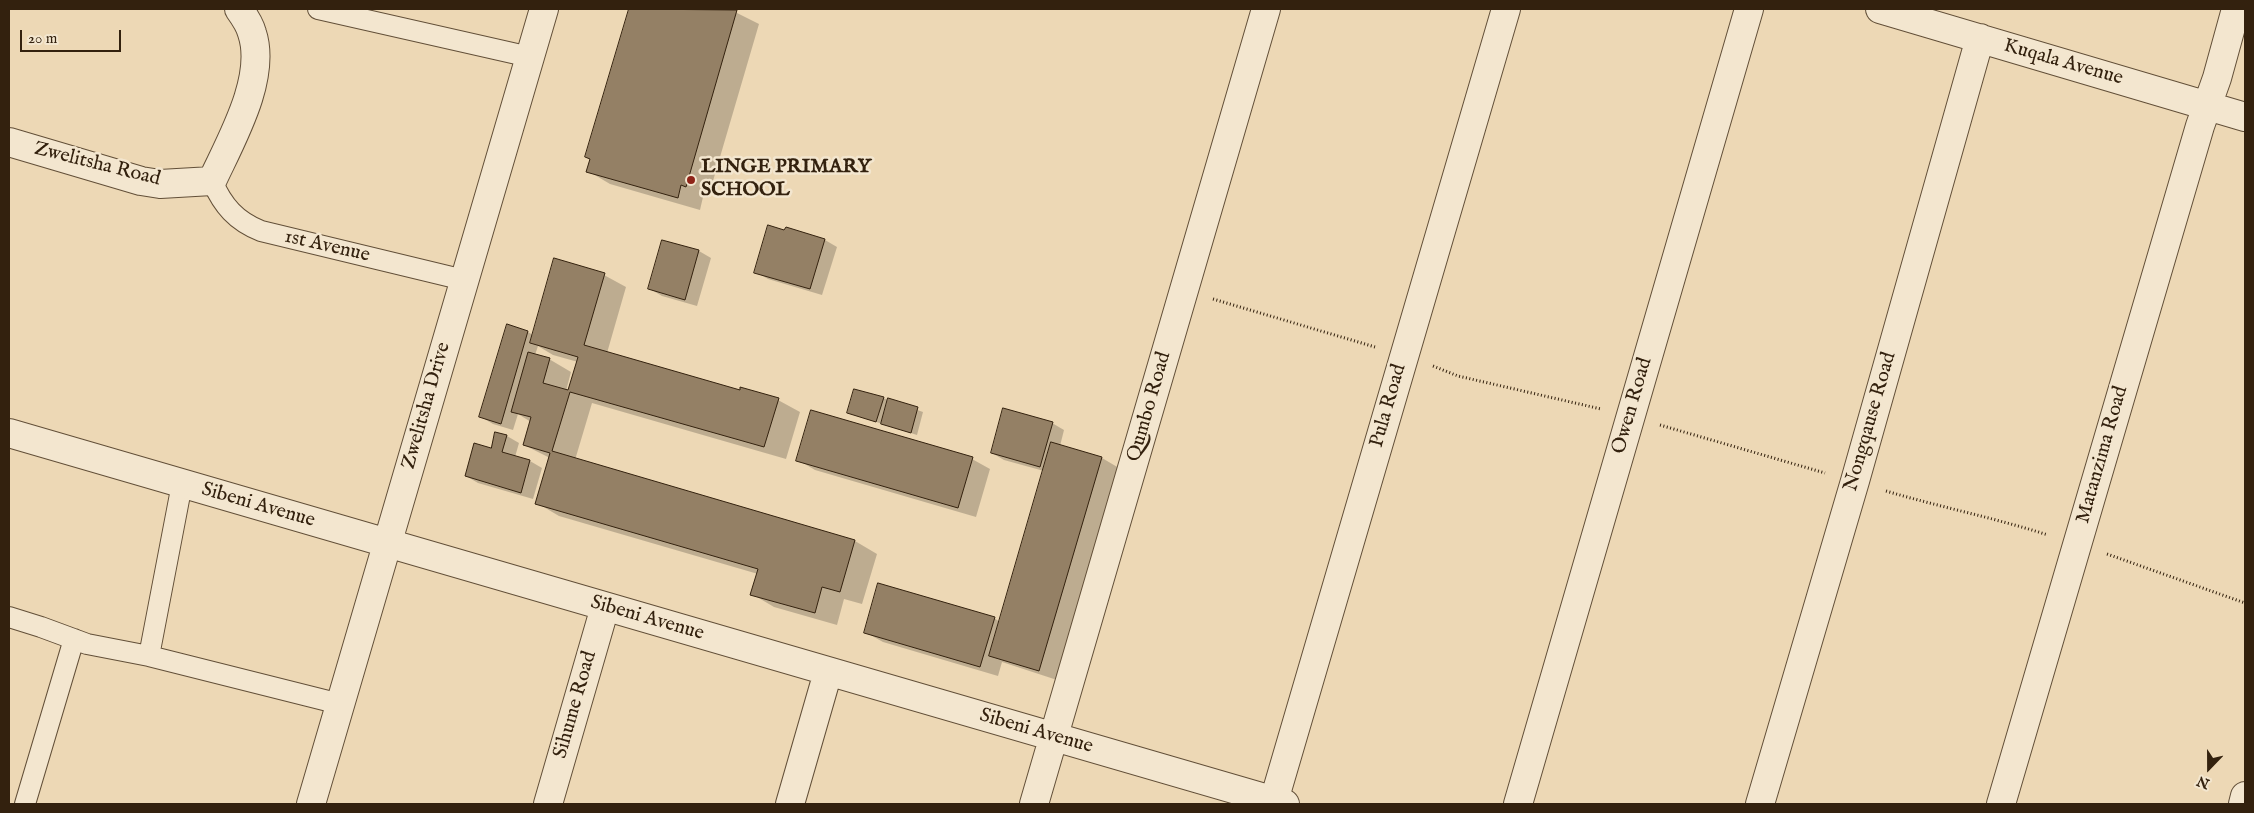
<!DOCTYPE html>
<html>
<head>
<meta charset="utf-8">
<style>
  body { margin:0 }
  #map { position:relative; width:2254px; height:813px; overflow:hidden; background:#edd8b5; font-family:"IM FELL English",serif }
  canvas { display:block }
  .frame { position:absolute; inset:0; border:10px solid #33210e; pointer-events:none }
  .north { position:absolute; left:2184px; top:743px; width:50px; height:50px; -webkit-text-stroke:4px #f3e6cf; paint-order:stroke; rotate:202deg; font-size:14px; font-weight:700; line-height:20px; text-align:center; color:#33210e }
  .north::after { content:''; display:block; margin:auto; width:18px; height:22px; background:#33210e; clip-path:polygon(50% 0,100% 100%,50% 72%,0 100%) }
  .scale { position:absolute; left:20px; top:30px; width:101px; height:22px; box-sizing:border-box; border:2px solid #33210e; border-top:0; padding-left:6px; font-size:15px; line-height:18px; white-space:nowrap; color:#33210e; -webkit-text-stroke:4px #f3e6cf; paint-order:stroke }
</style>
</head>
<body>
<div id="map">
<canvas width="2254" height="813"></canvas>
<div class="frame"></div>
<div class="north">N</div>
<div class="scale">20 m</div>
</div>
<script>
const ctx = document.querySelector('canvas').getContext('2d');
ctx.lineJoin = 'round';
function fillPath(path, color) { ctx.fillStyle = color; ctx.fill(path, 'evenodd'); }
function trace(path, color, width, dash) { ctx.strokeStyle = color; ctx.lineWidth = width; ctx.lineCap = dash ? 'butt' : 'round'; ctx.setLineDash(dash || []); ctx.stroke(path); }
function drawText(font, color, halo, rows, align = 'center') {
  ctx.font = font + ' "IM FELL English",serif'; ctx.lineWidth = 5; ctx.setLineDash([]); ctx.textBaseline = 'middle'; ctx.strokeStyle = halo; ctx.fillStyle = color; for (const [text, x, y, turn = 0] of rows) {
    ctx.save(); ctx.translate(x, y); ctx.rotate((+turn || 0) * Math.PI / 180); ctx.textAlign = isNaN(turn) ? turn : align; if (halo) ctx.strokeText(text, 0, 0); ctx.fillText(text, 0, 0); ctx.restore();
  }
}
fillPath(new Path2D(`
  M 630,9 L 729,9 L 759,24 L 708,198 L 703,197 L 700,210 L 610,184 L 588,171 L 591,159 L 587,157 Z
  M 786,228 L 825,240 L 837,247 L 822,295 L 768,279 L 756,272 Z
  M 663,241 L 699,251 L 711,258 L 697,306 L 662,296 L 650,289 Z
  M 604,275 L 626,287 L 607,353 L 741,392 L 778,400 L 800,412 L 786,459 L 592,403 L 575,460 L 855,541 L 877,554 L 862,604 L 844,599 L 837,625 L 774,607 L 752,594 L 758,574 L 559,516 L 537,503 L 550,458 L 524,445 L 531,422 L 518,414 L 513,430 L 493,424 L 481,417 L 528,332 L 533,335 ZM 538,346 L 553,355 L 578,362 L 569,392 L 566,391 L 571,372 L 549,359 L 535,355 Z
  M 883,398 L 923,412 L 917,435 L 848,413 Z
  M 1052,423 L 1064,430 L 1060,446 L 1102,458 L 1119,468 L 1057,680 L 1002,662 L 998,676 L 883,642 L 865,632 L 994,618 L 1000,622 L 1044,471 L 1004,460 L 992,453 Z
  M 507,436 L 519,443 L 515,457 L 530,461 L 542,468 L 533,499 L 478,483 L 466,476 Z
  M 972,459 L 990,469 L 976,517 L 815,470 L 798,460 Z`), '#0003');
const building = new Path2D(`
  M 629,9 L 737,10 L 686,187 L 681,185 L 678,198 L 586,172 L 590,159 L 585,157 Z
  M 768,225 L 784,230 L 786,227 L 825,239 L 810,289 L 754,273 Z
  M 662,240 L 699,250 L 685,300 L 648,289 Z
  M 554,258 L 605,273 L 584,345 L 740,390 L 740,387 L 779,398 L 764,447 L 570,392 L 552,451 L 855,540 L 840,592 L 822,587 L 815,613 L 750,595 L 758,569 L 535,504 L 550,453 L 523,445 L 531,417 L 511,412 L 528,352 L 550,358 L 543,383 L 568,390 L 578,357 L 530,343 Z
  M 507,324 L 528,331 L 501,424 L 479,417 Z
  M 854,389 L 884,397 L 876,422 L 847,413 Z
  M 888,398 L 918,407 L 911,433 L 881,424 Z
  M 1003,408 L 1053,422 L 1040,467 L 991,453 Z
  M 811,410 L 973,457 L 958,508 L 796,461 Z
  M 495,432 L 507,435 L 502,452 L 530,460 L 521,493 L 465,476 L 474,443 L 491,448 Z
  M 1051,442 L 1102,457 L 1039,671 L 989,656 Z
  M 878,583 L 995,617 L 980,667 L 864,633 Z`);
fillPath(building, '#948065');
trace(building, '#33210e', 1);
const service = new Path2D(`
  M 318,9 L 530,57
  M 212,181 C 223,206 236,221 261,231 L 464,280
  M 182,484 L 149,656 L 340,704
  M 9,617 L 41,627 L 87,644 L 149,656
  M 25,804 L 74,639`);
const minor = new Path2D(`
  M 1880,9 L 2245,117
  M 9,142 L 141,181 L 160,184 L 212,181 C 231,140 267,78 252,33 C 250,25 244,16 239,9
  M 9,433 L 1285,804
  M 311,804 L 544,9
  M 548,804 L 605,607
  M 790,804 L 828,672
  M 1034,804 L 1266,9
  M 1273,804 L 1506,9
  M 1518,804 L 1749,9
  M 1760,804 L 1855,481 L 1980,38
  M 2001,804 L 2200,126 L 2217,78 L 2236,9
  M 2243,804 L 2245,796`);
trace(service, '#624f38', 22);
trace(minor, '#624f38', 30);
trace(new Path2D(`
  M 1213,299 L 1375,347
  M 1433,366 L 1458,376 L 1601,409
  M 1660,425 L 1825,473
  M 1886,491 C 1940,507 1995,518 2048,535
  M 2107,554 L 2245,603`), '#33210e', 3, [1, 2.5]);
trace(service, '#f3e6cf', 20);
trace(minor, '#f3e6cf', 28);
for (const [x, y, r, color] of [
  [691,180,5,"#8f2418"]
]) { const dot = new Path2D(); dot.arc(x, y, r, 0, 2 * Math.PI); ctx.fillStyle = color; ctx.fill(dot); trace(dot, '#f3e6cf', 2); }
drawText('20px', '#33210e', '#f3e6cf', [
  ["Kuqala Avenue",2063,63,16],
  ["Zwelitsha Road",97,165,14],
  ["1st Avenue",327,247,13],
  ["Zwelitsha Drive",427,406,-74],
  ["Pula Road",1389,406,-74],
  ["Owen Road",1633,406,-74],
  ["Qumbo Road",1150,407,-74],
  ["Nongqause Road",1871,422,-74],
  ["Matanzima Road",2103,455,-74],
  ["Sibeni Avenue",258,506,16],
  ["Sibeni Avenue",647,619,16],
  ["Sihume Road",576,705,-74],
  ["Sibeni Avenue",1036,732,16]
]);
drawText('bold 20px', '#33210e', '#f3e6cf', [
  ["LINGE PRIMARY",701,168],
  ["SCHOOL",701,191]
], 'left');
</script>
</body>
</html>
